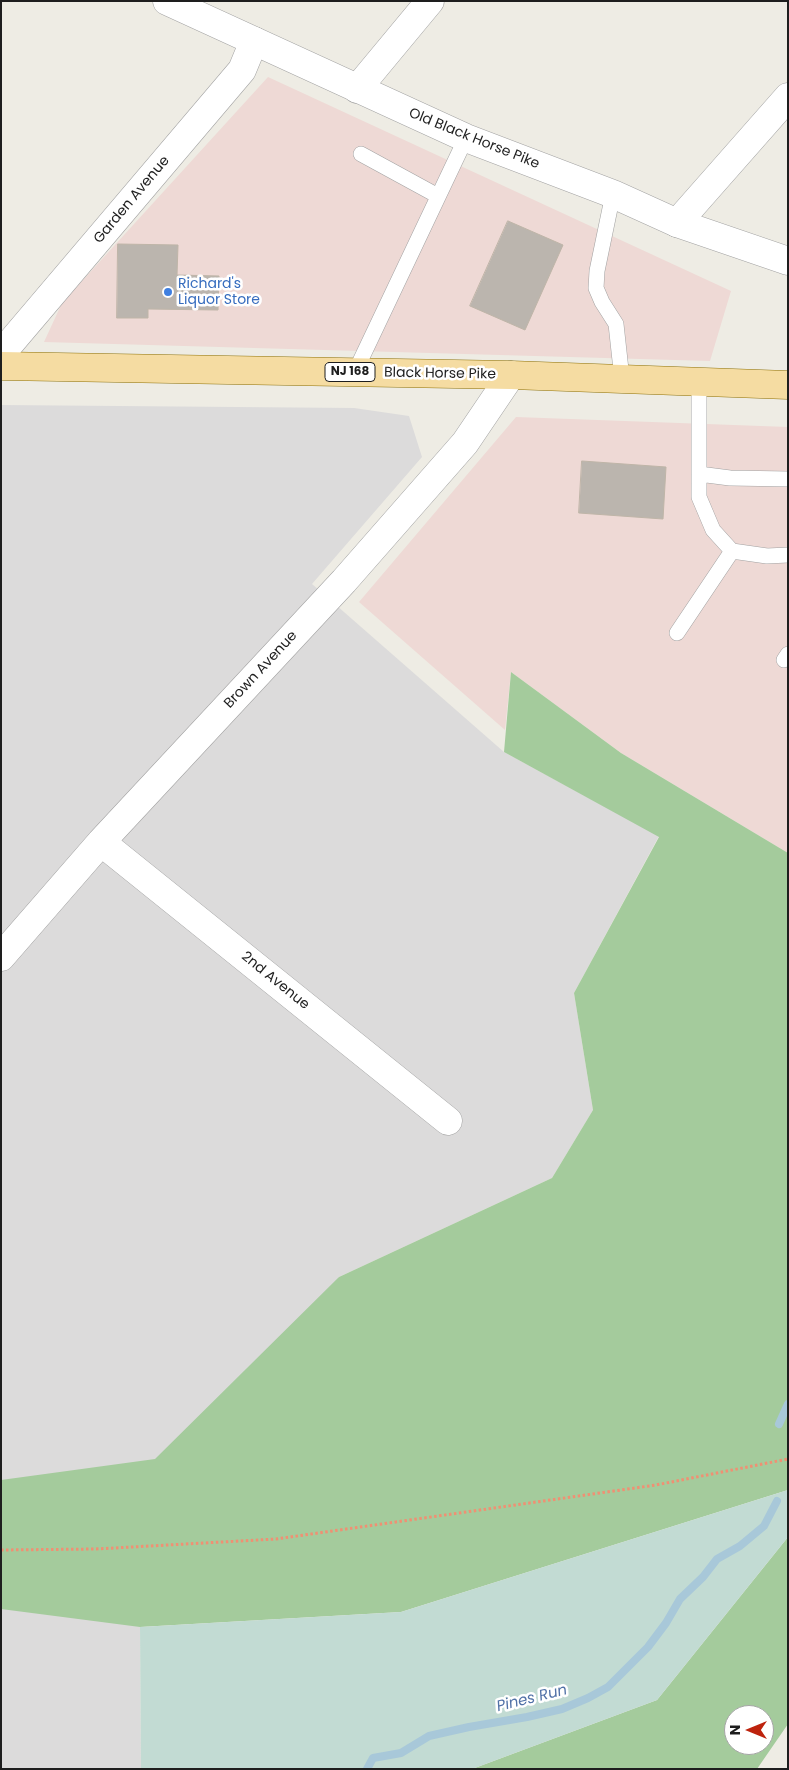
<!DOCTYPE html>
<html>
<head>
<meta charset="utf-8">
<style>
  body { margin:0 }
  #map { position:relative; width:789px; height:1770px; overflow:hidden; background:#eeece4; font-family:Poppins,sans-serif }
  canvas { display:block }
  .frame { position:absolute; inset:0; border:2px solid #1e1e1e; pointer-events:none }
  .north { position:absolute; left:724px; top:1705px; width:50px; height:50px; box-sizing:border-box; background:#fff; border:1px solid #a5a5a5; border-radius:50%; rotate:270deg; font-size:14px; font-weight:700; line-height:20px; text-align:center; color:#1e1e1e }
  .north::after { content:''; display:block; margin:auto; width:18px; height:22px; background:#be230d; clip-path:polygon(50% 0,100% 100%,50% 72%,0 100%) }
</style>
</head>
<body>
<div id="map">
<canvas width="789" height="1770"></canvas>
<div class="frame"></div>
<div class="north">N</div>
</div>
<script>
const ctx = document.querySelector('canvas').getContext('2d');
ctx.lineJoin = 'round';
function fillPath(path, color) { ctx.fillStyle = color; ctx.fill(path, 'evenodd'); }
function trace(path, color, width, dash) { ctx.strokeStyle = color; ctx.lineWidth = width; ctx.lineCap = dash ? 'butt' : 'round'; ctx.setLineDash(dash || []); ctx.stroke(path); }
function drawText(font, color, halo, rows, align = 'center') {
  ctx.font = font + ' Poppins,sans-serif'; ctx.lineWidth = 5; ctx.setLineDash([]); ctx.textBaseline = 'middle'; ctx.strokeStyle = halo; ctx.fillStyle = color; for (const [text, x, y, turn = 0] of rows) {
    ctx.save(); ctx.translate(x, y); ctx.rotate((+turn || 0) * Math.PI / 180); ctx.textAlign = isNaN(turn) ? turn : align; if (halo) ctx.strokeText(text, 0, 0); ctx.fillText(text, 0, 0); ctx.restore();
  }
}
fillPath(new Path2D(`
  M 1,405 L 354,408 L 409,416 L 422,457 L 312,584 L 504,752 L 659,836 L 574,993 L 593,1110 L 552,1178 L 339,1277 L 140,1627 L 141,1769 L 1,1769 Z`), '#dcdbdb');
fillPath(new Path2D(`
  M 268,77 L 731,291 L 710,361 L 44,342 L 62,303 Z
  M 516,417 L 788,427 L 788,853 L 621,753 L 511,672 L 505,730 L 359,602 Z`), '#eed9d5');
fillPath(new Path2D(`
  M 511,672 L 621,753 L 788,853 L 788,1490 L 401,1612 L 140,1627 L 1,1609 L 1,1480 L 155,1459 L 339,1277 L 552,1178 L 593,1110 L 574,993 L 659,837 L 504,752 Z
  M 788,1537 L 788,1724 L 757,1769 L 472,1769 L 657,1700 ZM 734,1715 L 764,1715 L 764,1745 L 734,1745 Z`), '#a4cb9c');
fillPath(new Path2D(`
  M 788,1490 L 788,1537 L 657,1700 L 472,1769 L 141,1769 L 140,1627 L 401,1612 Z`), '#c2dbd3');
trace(new Path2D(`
  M 779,1424 L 788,1404
  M 367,1769 L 373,1758 L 401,1753 L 429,1736 L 469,1727 L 527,1717 L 562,1709 L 588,1698 L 608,1687 L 648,1647 L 666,1623 L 680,1599 L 703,1577 L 717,1559 L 740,1546 L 764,1526 L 777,1501`), '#a8c8d9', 8);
const building = new Path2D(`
  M 508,221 L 563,245 L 525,330 L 470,306 Z
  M 118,244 L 178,245 L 177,275 L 219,276 L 218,310 L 148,309 L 148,318 L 117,318 Z
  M 582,461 L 666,467 L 663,519 L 579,513 Z`);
fillPath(building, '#bbb5ae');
trace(building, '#bfb5a8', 1);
const service = new Path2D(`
  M 361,154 L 438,196
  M 613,194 L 597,271 L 596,288 L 602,302 L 616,324 L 622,379
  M 355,372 L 466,138
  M 699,382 L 699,497 L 713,530 L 732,551 L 767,556 L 788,555
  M 699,474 L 730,478 L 788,479
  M 677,633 L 732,551
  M 784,660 L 788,654`);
const minor = new Path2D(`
  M 357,89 L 430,1
  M 677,223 L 788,97
  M 1,354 L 242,70 L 254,41
  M 101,842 L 448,1121
  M 1,957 L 101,842 L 344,581 L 465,443 L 511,375`);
const tertiary = new Path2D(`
  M 167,1 L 466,138 L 613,194 L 677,223 L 788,261`);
const primary = new Path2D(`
  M 1,366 L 511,375 L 788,385`);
trace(service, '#a2a2a2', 16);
trace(minor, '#a2a2a2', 29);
trace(tertiary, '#a2a2a2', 29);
trace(primary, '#8e720a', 29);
trace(new Path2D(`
  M 1,1550 L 96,1549 L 276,1539 L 656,1485 L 788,1459`), '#f09073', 3, [2.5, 2.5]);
trace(service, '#fff', 15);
trace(minor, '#fff', 28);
trace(tertiary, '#fff', 28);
trace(primary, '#f5dca2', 28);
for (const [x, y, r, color] of [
  [168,292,5,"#3f7fe0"]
]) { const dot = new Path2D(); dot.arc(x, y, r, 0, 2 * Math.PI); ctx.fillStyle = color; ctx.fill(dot); trace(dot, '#fff', 2); }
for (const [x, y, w] of [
  [350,372,50]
]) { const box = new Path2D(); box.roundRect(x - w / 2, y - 9.5, w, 19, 4); ctx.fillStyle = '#fff'; ctx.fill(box); trace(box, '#1e1e1e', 1); }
drawText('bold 12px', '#1e1e1e', null, [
  ["NJ 168",350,372]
]);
drawText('14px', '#1e1e1e', '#fff', [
  ["Old Black Horse Pike",474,139,22],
  ["Garden Avenue",132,200,-50],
  ["Black Horse Pike",440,374,1],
  ["Brown Avenue",261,670,-47],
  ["2nd Avenue",275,981,39]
]);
drawText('14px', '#366cbe', '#fff', [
  ["Richard's",178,284],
  ["Liquor Store",178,300]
], 'left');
drawText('italic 15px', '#5171a7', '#fff', [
  ["Pines Run",532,1699,-14]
]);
</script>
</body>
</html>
